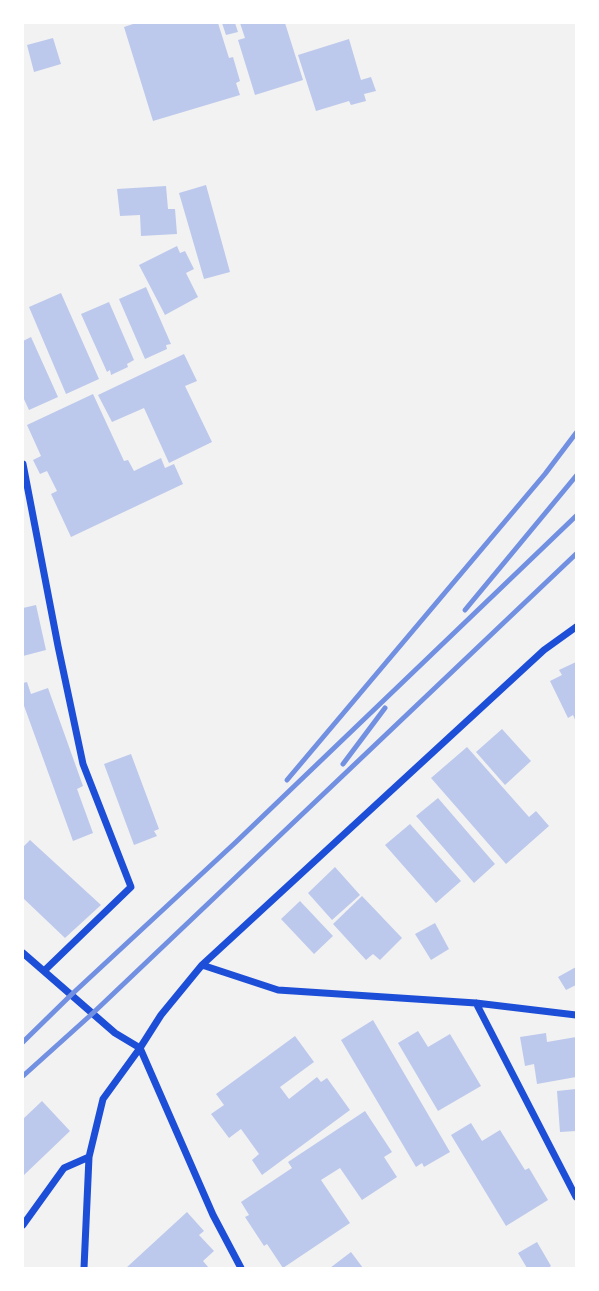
<!DOCTYPE html>
<html>
<head>
<meta charset="utf-8">
<style>
  body { margin:0 }
  #map { position:relative; width:599px; height:1291px; overflow:hidden; background:#f2f2f2; font-family:Helvetica,sans-serif }
  canvas { display:block }
  .frame { position:absolute; inset:0; border:24px solid #fff; pointer-events:none }
</style>
</head>
<body>
<div id="map">
<canvas width="599" height="1291"></canvas>
<div class="frame"></div>
</div>
<script>
const ctx = document.querySelector('canvas').getContext('2d');
ctx.lineJoin = 'round';
function fillPath(path, color) { ctx.fillStyle = color; ctx.fill(path, 'evenodd'); }
function trace(path, color, width, dash) { ctx.strokeStyle = color; ctx.lineWidth = width; ctx.lineCap = dash ? 'butt' : 'round'; ctx.setLineDash(dash || []); ctx.stroke(path); }
fillPath(new Path2D(`
  M 136,23 L 218,23 L 229,58 L 233,57 L 240,81 L 236,83 L 240,95 L 153,121 L 124,27 Z
  M 222,23 L 235,23 L 238,32 L 226,35 Z
  M 240,23 L 285,23 L 303,80 L 255,95 L 238,40 L 245,38 Z
  M 53,38 L 61,64 L 34,72 L 27,45 Z
  M 349,39 L 361,80 L 371,77 L 376,91 L 364,94 L 366,101 L 351,105 L 349,101 L 316,111 L 298,55 Z
  M 206,185 L 230,272 L 204,279 L 179,193 Z
  M 166,186 L 168,209 L 175,209 L 177,234 L 141,236 L 140,215 L 120,216 L 117,189 Z
  M 177,246 L 180,253 L 185,251 L 194,269 L 186,273 L 198,297 L 165,315 L 139,265 Z
  M 146,287 L 171,344 L 166,345 L 167,349 L 145,359 L 119,299 Z
  M 61,293 L 99,379 L 66,394 L 29,307 Z
  M 109,302 L 134,360 L 127,364 L 128,367 L 111,375 L 110,370 L 107,372 L 81,314 Z
  M 31,337 L 58,397 L 29,410 L 23,397 L 23,341 Z
  M 184,354 L 197,381 L 185,386 L 212,442 L 169,463 L 144,408 L 112,422 L 98,395 Z
  M 93,394 L 124,461 L 128,460 L 134,471 L 161,458 L 165,468 L 174,464 L 183,484 L 71,537 L 51,494 L 57,491 L 47,471 L 40,474 L 33,460 L 41,456 L 27,425 Z
  M 36,605 L 46,650 L 23,656 L 23,608 Z
  M 576,662 L 576,722 L 573,715 L 568,718 L 550,681 L 562,675 L 559,670 Z
  M 27,682 L 31,694 L 48,688 L 83,786 L 77,789 L 93,833 L 73,841 L 23,703 L 23,683 Z
  M 502,729 L 531,761 L 505,785 L 476,752 Z
  M 467,747 L 529,817 L 536,811 L 549,826 L 506,864 L 431,778 Z
  M 131,754 L 159,829 L 154,831 L 157,836 L 134,845 L 104,764 Z
  M 438,798 L 495,864 L 474,883 L 416,816 Z
  M 410,824 L 461,881 L 436,903 L 385,845 Z
  M 30,840 L 101,905 L 65,938 L 23,898 L 23,847 Z
  M 335,867 L 360,895 L 332,920 L 308,893 Z
  M 362,896 L 402,938 L 380,960 L 373,954 L 366,960 L 333,924 Z
  M 300,901 L 333,936 L 314,954 L 281,919 Z
  M 435,923 L 449,949 L 431,960 L 415,934 Z
  M 576,967 L 576,985 L 566,990 L 558,977 Z
  M 373,1020 L 450,1152 L 424,1167 L 422,1163 L 416,1167 L 341,1040 Z
  M 418,1031 L 428,1047 L 450,1034 L 481,1086 L 438,1111 L 398,1043 Z
  M 546,1033 L 547,1042 L 576,1037 L 576,1077 L 537,1084 L 534,1064 L 525,1066 L 520,1037 Z
  M 295,1036 L 314,1062 L 280,1087 L 289,1099 L 317,1077 L 321,1082 L 327,1078 L 350,1110 L 262,1175 L 252,1160 L 259,1154 L 241,1129 L 229,1138 L 211,1114 L 224,1105 L 216,1094 Z
  M 576,1089 L 576,1131 L 560,1132 L 557,1091 Z
  M 42,1101 L 70,1131 L 23,1176 L 23,1119 Z
  M 365,1111 L 392,1152 L 384,1157 L 397,1177 L 362,1200 L 340,1168 L 321,1180 L 350,1223 L 283,1268 L 267,1244 L 264,1246 L 245,1217 L 249,1215 L 241,1202 L 292,1168 L 288,1162 Z
  M 471,1123 L 482,1141 L 500,1130 L 525,1170 L 529,1168 L 548,1200 L 506,1226 L 451,1135 Z
  M 187,1212 L 204,1231 L 199,1235 L 214,1251 L 203,1261 L 209,1268 L 126,1268 Z
  M 537,1242 L 551,1266 L 548,1268 L 527,1268 L 518,1253 Z
  M 351,1252 L 363,1268 L 330,1268 Z`), '#bdc9ec');
trace(new Path2D(`
  M 23,464 L 58,646 L 83,764 L 131,887 L 44,971
  M 23,953 L 115,1033 L 140,1048 L 213,1215 L 241,1268
  M 202,965 L 278,990 L 476,1003 L 576,1015
  M 476,1003 L 576,1197
  M 23,1225 L 64,1168 L 89,1157
  M 84,1268 L 89,1157 L 103,1099 L 140,1048 L 161,1015 L 202,965 L 544,650 L 576,627`), '#1d4ed8', 7);
trace(new Path2D(`
  M 465,610 L 576,476
  M 343,764 L 385,708
  M 287,780 L 545,474 L 576,433
  M 23,1042 L 71,995 L 236,842 L 576,516
  M 23,1076 L 93,1013 L 576,554`), '#7290e2', 5);
</script>
</body>
</html>
